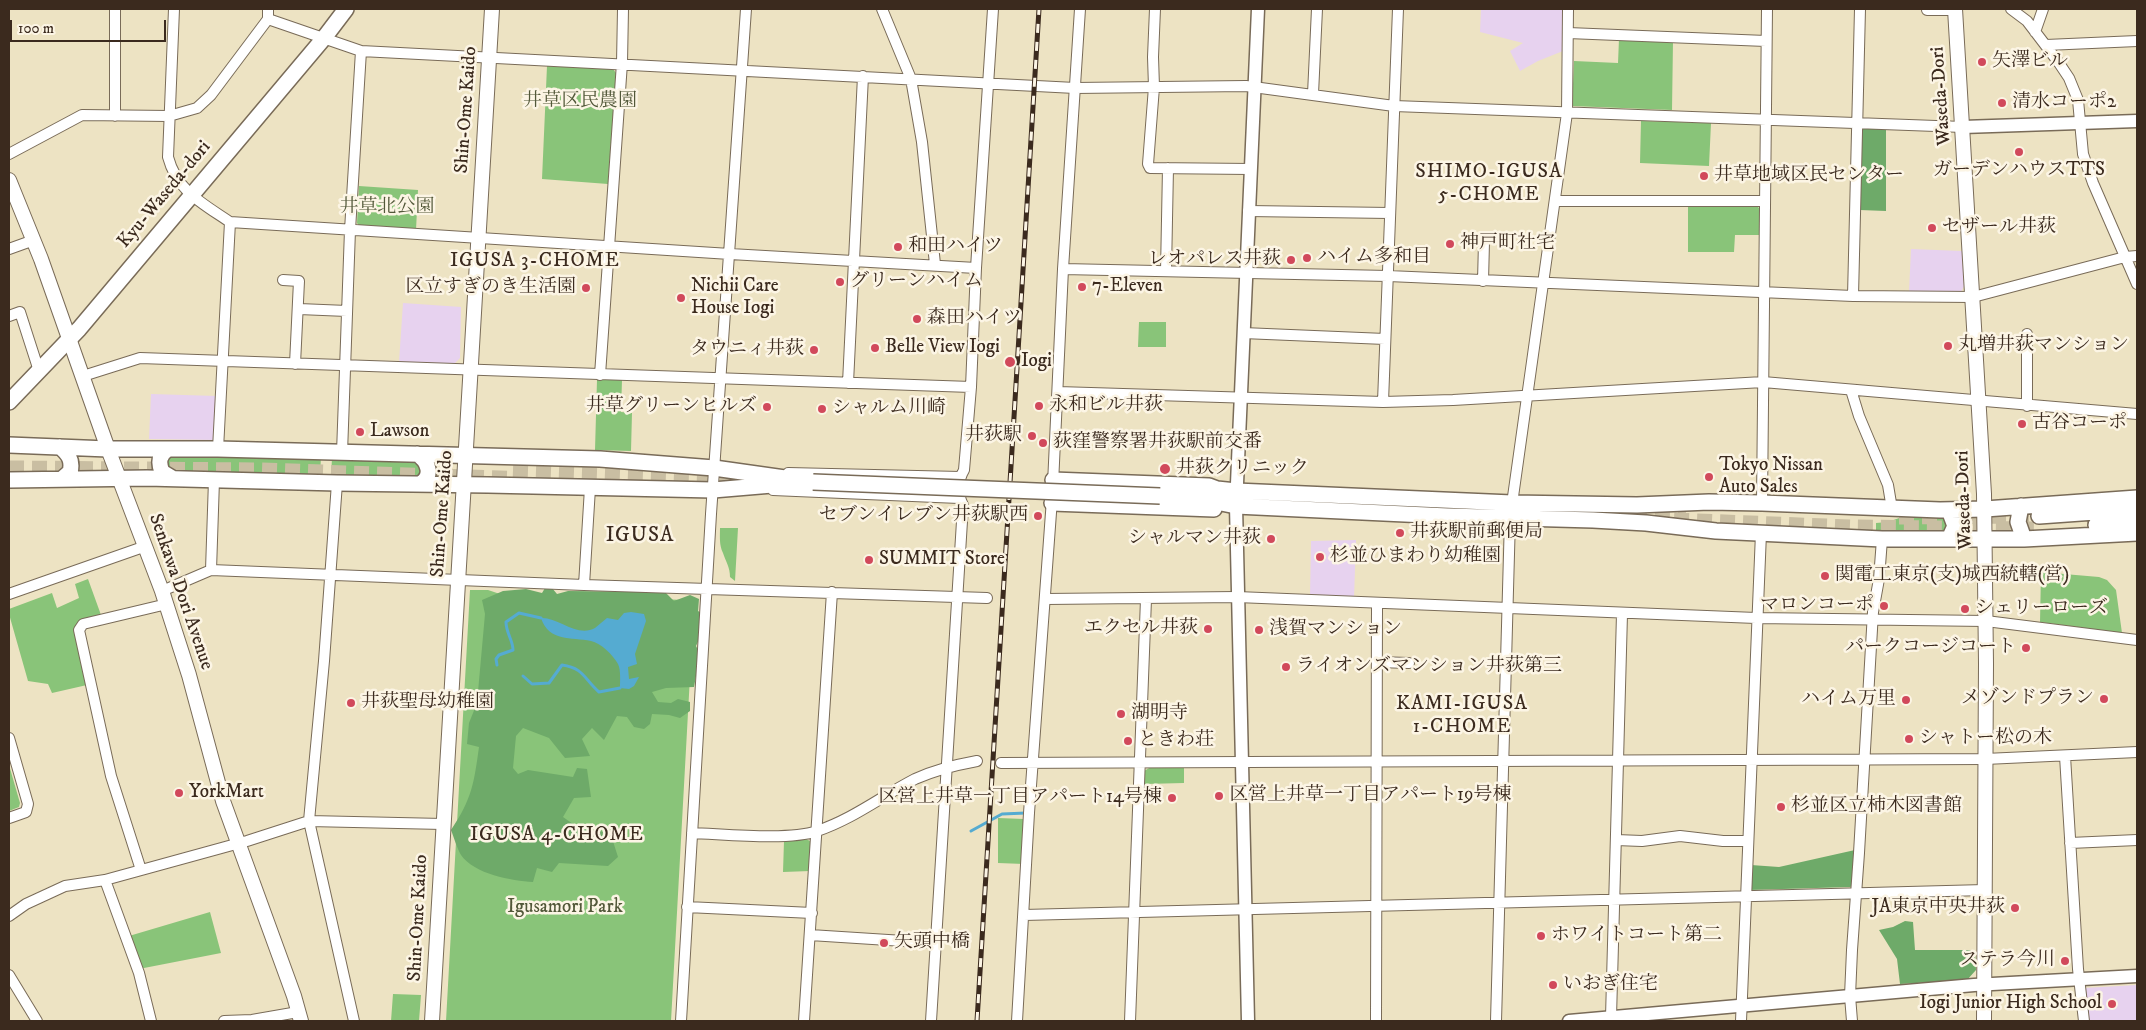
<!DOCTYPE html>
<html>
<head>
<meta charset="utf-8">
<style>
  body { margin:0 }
  #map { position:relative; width:2146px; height:1030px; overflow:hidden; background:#ede3c3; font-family:"IM FELL DW Pica",serif }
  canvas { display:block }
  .frame { position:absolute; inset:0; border:10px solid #3b2a1e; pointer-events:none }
  .scale { position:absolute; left:10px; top:20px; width:156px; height:22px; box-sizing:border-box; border:2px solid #3b2a1e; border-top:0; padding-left:6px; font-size:15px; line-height:18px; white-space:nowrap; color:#3b2a1e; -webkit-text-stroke:4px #fcf5e5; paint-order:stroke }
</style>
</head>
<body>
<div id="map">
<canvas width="2146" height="1030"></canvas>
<div class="frame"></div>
<div class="scale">100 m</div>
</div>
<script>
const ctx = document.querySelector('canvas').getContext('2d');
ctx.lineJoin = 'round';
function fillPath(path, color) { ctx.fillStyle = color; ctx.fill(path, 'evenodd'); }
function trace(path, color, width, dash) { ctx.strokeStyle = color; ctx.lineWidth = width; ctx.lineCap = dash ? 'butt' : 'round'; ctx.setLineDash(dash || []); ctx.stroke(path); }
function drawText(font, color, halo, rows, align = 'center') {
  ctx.font = font + ' "IM FELL DW Pica","Noto Serif JP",serif'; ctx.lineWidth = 5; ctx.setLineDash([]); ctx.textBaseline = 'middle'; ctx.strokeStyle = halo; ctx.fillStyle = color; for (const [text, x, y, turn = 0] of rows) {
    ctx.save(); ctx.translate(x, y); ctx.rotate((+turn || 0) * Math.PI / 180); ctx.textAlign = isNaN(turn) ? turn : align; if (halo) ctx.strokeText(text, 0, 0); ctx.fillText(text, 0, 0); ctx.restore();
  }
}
fillPath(new Path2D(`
  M 1481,9 L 1562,9 L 1563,51 L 1538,61 L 1520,71 L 1510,51 L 1523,43 L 1480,32 Z
  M 1911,249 L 1962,251 L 1964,286 L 1961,292 L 1909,292 Z
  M 403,303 L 461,307 L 460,358 L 454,364 L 399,362 Z
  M 151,394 L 217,396 L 215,440 L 149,439 Z
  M 1356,540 L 1354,598 L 1310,596 L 1311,541 Z
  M 2137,985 L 2137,1021 L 2088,1021 L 2084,988 Z`), '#e7d2ef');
fillPath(new Path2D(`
  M 1619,39 L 1673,41 L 1672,110 L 1572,106 L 1574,61 L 1618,63 Z
  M 547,66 L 613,69 L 616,73 L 608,184 L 542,179 Z
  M 1641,121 L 1711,123 L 1709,166 L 1640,163 Z
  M 359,186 L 418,190 L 416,230 L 360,227 L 357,223 Z
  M 1756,204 L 1761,211 L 1760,235 L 1735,235 L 1734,252 L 1688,252 L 1688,205 Z
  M 1139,322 L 1166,322 L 1166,347 L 1138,347 Z
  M 597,380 L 622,380 L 621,412 L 632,413 L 631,451 L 595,450 Z
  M 173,454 L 321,455 L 320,479 L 234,477 L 211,472 L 171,472 L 166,467 L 166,458 Z
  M 332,457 L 416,462 L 422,469 L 421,478 L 331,479 Z
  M 1902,517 L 1943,518 L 1949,526 L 1944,534 L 1876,531 L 1876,523 L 1888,522 Z
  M 720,528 L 738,528 L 735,581 L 730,577 C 730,567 726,562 723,553 C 719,545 720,536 720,528 Z
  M 2041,572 L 2099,577 L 2107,580 L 2116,590 L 2122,633 L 2040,622 Z
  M 88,579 L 101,615 L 79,623 L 87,685 L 52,693 L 48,684 L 28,681 L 9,614 L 9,609 L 52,593 L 57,608 L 79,598 L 75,584 Z
  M 470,590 L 488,590 L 500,594 L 686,600 L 694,604 L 671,1021 L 446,1021 Z
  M 9,765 L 20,803 L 19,807 L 9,811 Z
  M 1151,767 L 1184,767 L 1184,783 L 1145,784 L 1144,771 Z
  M 998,818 L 1024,819 L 1024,864 L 998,863 Z
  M 806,839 L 812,842 L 810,871 L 783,872 L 784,841 Z
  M 210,912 L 221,953 L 144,968 L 140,967 L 129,936 Z
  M 393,994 L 421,995 L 419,1021 L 391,1021 Z`), '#89c479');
fillPath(new Path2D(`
  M 1861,127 L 1886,129 L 1886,211 L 1860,210 Z
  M 545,588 L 552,588 L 557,594 L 568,591 L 665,592 L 674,601 L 690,595 L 699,599 L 698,611 L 703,614 L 703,631 L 696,646 L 700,654 L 694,687 L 666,688 L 652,692 L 658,702 L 671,703 L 678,699 L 690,702 L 690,711 L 680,718 L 669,715 L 652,714 L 650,724 L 644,729 L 634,727 L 627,717 L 617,716 L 604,740 L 592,728 L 582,739 L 590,756 L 565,758 L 549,738 L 523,728 L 516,736 L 513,768 L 518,774 L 528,770 L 573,777 L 577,768 L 587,769 L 591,797 L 574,798 L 563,817 L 580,829 L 598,830 L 611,835 L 618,857 L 608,866 L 559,863 L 552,872 L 537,868 L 533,882 C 512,881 474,874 461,855 C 457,848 454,838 451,830 C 472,799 474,783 479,747 L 467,744 L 469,723 L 477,703 L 485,614 L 482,600 L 503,591 L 526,589 L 542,593 Z
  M 1855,850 L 1853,886 L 1850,887 L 1749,890 L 1751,865 L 1779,867 Z
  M 1905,921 L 1913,922 L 1915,950 L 1975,950 L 1976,970 L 1967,980 L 1900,984 L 1897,959 L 1879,930 L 1893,927 Z`), '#6eaa69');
fillPath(new Path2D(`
  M 631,612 L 644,614 L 646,621 L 635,654 L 637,664 L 628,667 L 629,679 L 639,677 L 634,686 L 629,689 L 620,688 C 620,681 621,670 618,664 C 613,655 601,643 591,641 C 571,637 549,642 541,618 C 558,617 577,638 595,628 C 599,625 603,621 607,618 L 618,620 L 624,613 Z`), '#55abd1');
trace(new Path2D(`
  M 497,665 L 496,659 L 499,655 L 513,650 C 513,640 506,633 506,622 L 519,613 L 541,618
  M 523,676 L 532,684 L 549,683 L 562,665 C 584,668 584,679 599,692 L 620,688
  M 971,831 L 1002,814 L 1026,813`), '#55abd1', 3);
trace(new Path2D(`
  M 9,468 L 261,470 L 526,479
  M 513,470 L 744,478
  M 1632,511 L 1686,513
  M 1899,517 L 2039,516
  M 1674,520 L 1850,527 L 2039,529`), '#c9bea2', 15, [15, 8]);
const minor = new Path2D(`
  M 174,9 L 168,157 C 177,191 202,203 230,222 L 730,254 L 976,268
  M 882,9 L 911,79 L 922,142 L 935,264
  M 1155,9 L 1153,57 L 1154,87 L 1148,164 L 1150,168 L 1251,169
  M 2011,9 L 2027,21 L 2059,63 L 2069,78 L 2078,100 L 2083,154 L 2093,183 L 2137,284
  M 1927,10 L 1955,10
  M 268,19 L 361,51 L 1075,88 L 1246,86 L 1394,106 L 1963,127
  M 2035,32 L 2043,9
  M 1568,33 L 1766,41
  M 2046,45 L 2137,41
  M 1313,94 L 1317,9
  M 115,116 L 115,9
  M 9,154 L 82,115 L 169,116 L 197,108 L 211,95 L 268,19 L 268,9
  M 1555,201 L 1764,201
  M 1248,211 L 1390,213
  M 9,249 L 34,240
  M 1063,269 L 1388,276 L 1853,296 L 1973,297 L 2125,257 L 2137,256
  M 1166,271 L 1168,168
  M 283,280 L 299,281 L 295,364
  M 1483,281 L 1484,242
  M 1853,296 L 1860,9
  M 299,309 L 347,311
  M 9,316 L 20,312 L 39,371
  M 1243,333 L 1385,339
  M 2027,334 L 2027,406
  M 600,375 L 622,63 L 623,9
  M 83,376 L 140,358 L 971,387
  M 848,383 L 863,76
  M 1851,390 L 1859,416 L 1888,485 L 1892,509
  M 1058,392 L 1383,402 L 1453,400 L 1763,382 L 2137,414
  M 1383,402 L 1398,9
  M 218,449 L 230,222
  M 342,453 L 350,230 L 361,51
  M 788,473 L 960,477
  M 337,483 L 324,661 L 309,821 L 354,1021
  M 1053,484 L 1063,269 L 1080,9
  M 773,490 L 959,498
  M 1762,503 L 1767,9
  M 211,570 L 214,480
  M 584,585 L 590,488
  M 162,591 L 211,570 L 584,585 L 987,598
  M 9,594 L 146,546
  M 1046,599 L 1237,597 L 1756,618 L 1986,621 L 2137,640
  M 1377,662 L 1409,663
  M 9,738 L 28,804 L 26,812 L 9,818
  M 2065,756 L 2078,969 L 2084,1021
  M 1001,763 L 1985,759 L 2137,752
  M 692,833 C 724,834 788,841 817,831 C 853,819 882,796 915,779 C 935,770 955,765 977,761
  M 1616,840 L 1642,841 L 1680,836 L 1723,841 L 1748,841
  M 2070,843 L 2137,840
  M 141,870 L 111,776 L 79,630 L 83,624 L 167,604
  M 105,880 L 139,973 L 151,1021
  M 687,907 L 812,913
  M 1024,915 L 1985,890
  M 9,916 L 26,904 L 65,886 L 105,880 L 247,841 L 309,821 L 443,824
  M 810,935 L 935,943
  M 9,975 L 37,1021
  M 1611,1017 L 1622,614
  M 224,1021 L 252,1020 L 298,1012
  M 681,1021 L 711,514 L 746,9
  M 804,1021 L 832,592
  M 931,1021 L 963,505 C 957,494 958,480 964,470 L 971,387 L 976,268 L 993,9
  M 1017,1021 L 1029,813 L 1052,499
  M 1130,1021 L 1146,599
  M 1376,1021 L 1377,604
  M 1496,1021 L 1510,518 L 1567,113 L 1568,9
  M 1741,1021 L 1761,533
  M 1852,1021 L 1850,996 L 1852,950 L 1859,853 L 1873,612 L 1879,579 L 1882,539`);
const tertiary = new Path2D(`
  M 1963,127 L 2137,121
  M 1248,1021 L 1236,506 L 1258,9
  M 1569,1021 L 1974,985 L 2137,976`);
const secondary = new Path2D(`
  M 1955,9 L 1984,494 L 1986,664 L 1984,1021
  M 9,180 L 41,259 L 108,449 L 162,591 L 189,675 L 223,801 L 294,996 L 301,1021
  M 432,1021 L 492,9`);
const primary = new Path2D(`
  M 9,402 L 79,329 L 324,38 L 346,9
  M 9,445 L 108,449 L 218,449 L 600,459 L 714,468 L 813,482
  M 60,447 C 69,454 73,461 70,472 L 62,479
  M 168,449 C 159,455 158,462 162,472 L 172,478
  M 417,454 C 428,461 434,476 420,484
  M 9,480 L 147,478 L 337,483 L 488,485 L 713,490 L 784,484
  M 1053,480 L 1209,486 L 1217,489 L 1236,491 L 1512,503 L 1637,505 L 1709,502 L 1762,503 L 1940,510 L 1985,509 L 2137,498
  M 1160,496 L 1200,496
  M 1191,497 L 1236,506 L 1447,516 L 1593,520 L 1646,523 L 1716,531 L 1882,539 L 2024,539 L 2137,533
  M 1052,503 L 1214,509
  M 2021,506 L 2018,522 L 2024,539
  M 1949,510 L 1955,526 L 1949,539
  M 2039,516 L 2137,509
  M 2096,525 L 2137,522`);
trace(minor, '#796b58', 12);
trace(tertiary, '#796b58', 15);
trace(secondary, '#796b58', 16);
trace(primary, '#796b58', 18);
trace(minor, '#fff', 10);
trace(tertiary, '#fff', 12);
trace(secondary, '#fff', 14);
trace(primary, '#fff', 15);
const rail = new Path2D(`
  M 977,1021 L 1039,9`);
trace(rail, '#3b2a1e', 5);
trace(rail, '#fcf5e5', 3, [9]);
const primaryBridge = new Path2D(`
  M 813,482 L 1160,496`);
trace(primaryBridge, '#796b58', 18, []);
trace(primaryBridge, '#fff', 15);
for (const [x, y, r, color] of [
  [1982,62,5,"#d1495b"],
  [2002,103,5,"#d1495b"],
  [2019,152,5,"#d1495b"],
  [1704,176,5,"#d1495b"],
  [1932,228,5,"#d1495b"],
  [1450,244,5,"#d1495b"],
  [898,247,5,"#d1495b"],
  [1307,258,5,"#d1495b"],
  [1291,260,5,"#d1495b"],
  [840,282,5,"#d1495b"],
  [1082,287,5,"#d1495b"],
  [586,288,5,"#d1495b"],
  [681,298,5,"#d1495b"],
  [917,319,5,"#d1495b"],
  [1948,346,5,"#d1495b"],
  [875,348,5,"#d1495b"],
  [814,350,5,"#d1495b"],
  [1010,362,6,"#d1495b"],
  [1039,406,5,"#d1495b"],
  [767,407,5,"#d1495b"],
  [822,409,5,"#d1495b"],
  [2022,424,5,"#d1495b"],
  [360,432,5,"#d1495b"],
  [1032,436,5,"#d1495b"],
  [1043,443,5,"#d1495b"],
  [1165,469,6,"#d1495b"],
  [1709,477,5,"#d1495b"],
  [1038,516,5,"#d1495b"],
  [1400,533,5,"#d1495b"],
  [1271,539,5,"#d1495b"],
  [1320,557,5,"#d1495b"],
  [869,560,5,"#d1495b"],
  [1825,576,5,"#d1495b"],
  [1884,606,5,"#d1495b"],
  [1965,609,5,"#d1495b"],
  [1208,629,5,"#d1495b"],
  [1259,630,5,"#d1495b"],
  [2026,648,5,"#d1495b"],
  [1286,667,5,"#d1495b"],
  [2104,699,5,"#d1495b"],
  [1906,700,5,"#d1495b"],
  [351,703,5,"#d1495b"],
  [1121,714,5,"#d1495b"],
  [1909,739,5,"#d1495b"],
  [1128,741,5,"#d1495b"],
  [179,793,5,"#d1495b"],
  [1219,796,5,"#d1495b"],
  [1172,798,5,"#d1495b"],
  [1781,807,5,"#d1495b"],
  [2015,908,5,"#d1495b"],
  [1541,936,5,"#d1495b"],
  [884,943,5,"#d1495b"],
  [2065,961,5,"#d1495b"],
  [1553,985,5,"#d1495b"],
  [2112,1004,5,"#d1495b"]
]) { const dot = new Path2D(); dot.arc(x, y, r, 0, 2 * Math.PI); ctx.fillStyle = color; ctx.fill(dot); trace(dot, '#fcf5e5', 2); }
drawText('19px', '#3b2a1e', '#fcf5e5', [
  ["矢澤ビル",1992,62],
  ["清水コーポ2",2012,103],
  ["ガーデンハウスTTS",2019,171,"center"],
  ["井草地域区民センター",1714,176],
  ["セザール井荻",1942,228],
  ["神戸町社宅",1460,244],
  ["和田ハイツ",908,247],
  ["ハイム多和目",1317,258],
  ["レオパレス井荻",1281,260,"right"],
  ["グリーンハイム",850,282],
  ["Nichii Care",691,287],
  ["House Iogi",691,309],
  ["7-Eleven",1092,287],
  ["区立すぎのき生活園",576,288,"right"],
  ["森田ハイツ",927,319],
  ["丸増井荻マンション",1958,346],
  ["Belle View Iogi",885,348],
  ["タウニィ井荻",804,350,"right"],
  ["Iogi",1021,362],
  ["永和ビル井荻",1049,406],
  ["井草グリーンヒルズ",757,407,"right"],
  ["シャルム川崎",832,409],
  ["古谷コーポ",2032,424],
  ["Lawson",370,432],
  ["井荻駅",1022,436,"right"],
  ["荻窪警察署井荻駅前交番",1053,443],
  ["Tokyo Nissan",1719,466],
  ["Auto Sales",1719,488],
  ["井荻クリニック",1176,469],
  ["セブンイレブン井荻駅西",1028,516,"right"],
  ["井荻駅前郵便局",1410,533],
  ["シャルマン井荻",1261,539,"right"],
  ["杉並ひまわり幼稚園",1330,557],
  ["SUMMIT Store",879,560],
  ["関電工東京(支)城西統轄(営)",1835,576],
  ["マロンコーポ",1874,606,"right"],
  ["シェリーローズ",1975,609],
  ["エクセル井荻",1198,629,"right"],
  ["浅賀マンション",1269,630],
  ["パークコージコート",2016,648,"right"],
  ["ライオンズマンション井荻第三",1296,667],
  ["メゾンドプラン",2094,699,"right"],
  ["ハイム万里",1896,700,"right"],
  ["井荻聖母幼稚園",361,703],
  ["湖明寺",1131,714],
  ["シャトー松の木",1919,739],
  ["ときわ荘",1138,741],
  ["YorkMart",189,793],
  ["区営上井草一丁目アパート19号棟",1229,796],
  ["区営上井草一丁目アパート14号棟",1162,798,"right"],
  ["杉並区立柿木図書館",1791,807],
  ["JA東京中央井荻",2005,908,"right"],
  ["ホワイトコート第二",1551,936],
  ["矢頭中橋",894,943],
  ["ステラ今川",2055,961,"right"],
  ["いおぎ住宅",1563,985],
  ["Iogi Junior High School",2102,1004,"right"]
], 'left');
drawText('19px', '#3b2a1e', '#fcf5e5', [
  ["Waseda-Dori",1942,96,-94],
  ["Shin-Ome Kaido",467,110,-86],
  ["Kyu-Waseda-dori",165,195,-50],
  ["Waseda-Dori",1965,500,-92],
  ["Shin-Ome Kaido",443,514,-86],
  ["Senkawa Dori Avenue",180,592,71],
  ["Shin-Ome Kaido",419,918,-87]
]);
drawText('19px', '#525839', '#fcf5e5', [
  ["井草区民農園",580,102],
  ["井草北公園",387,208],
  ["Igusamori Park",565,908]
]);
ctx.letterSpacing = '1px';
drawText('20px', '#3b2a1e', '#fcf5e5', [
  ["SHIMO-IGUSA",1489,173],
  ["5-CHOME",1489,196],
  ["IGUSA 3-CHOME",535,262],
  ["KAMI-IGUSA",1462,705],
  ["1-CHOME",1462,728],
  ["IGUSA 4-CHOME",557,836]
]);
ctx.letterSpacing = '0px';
ctx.letterSpacing = '1px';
drawText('21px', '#3b2a1e', '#fcf5e5', [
  ["IGUSA",640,537]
]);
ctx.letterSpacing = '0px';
</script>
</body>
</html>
